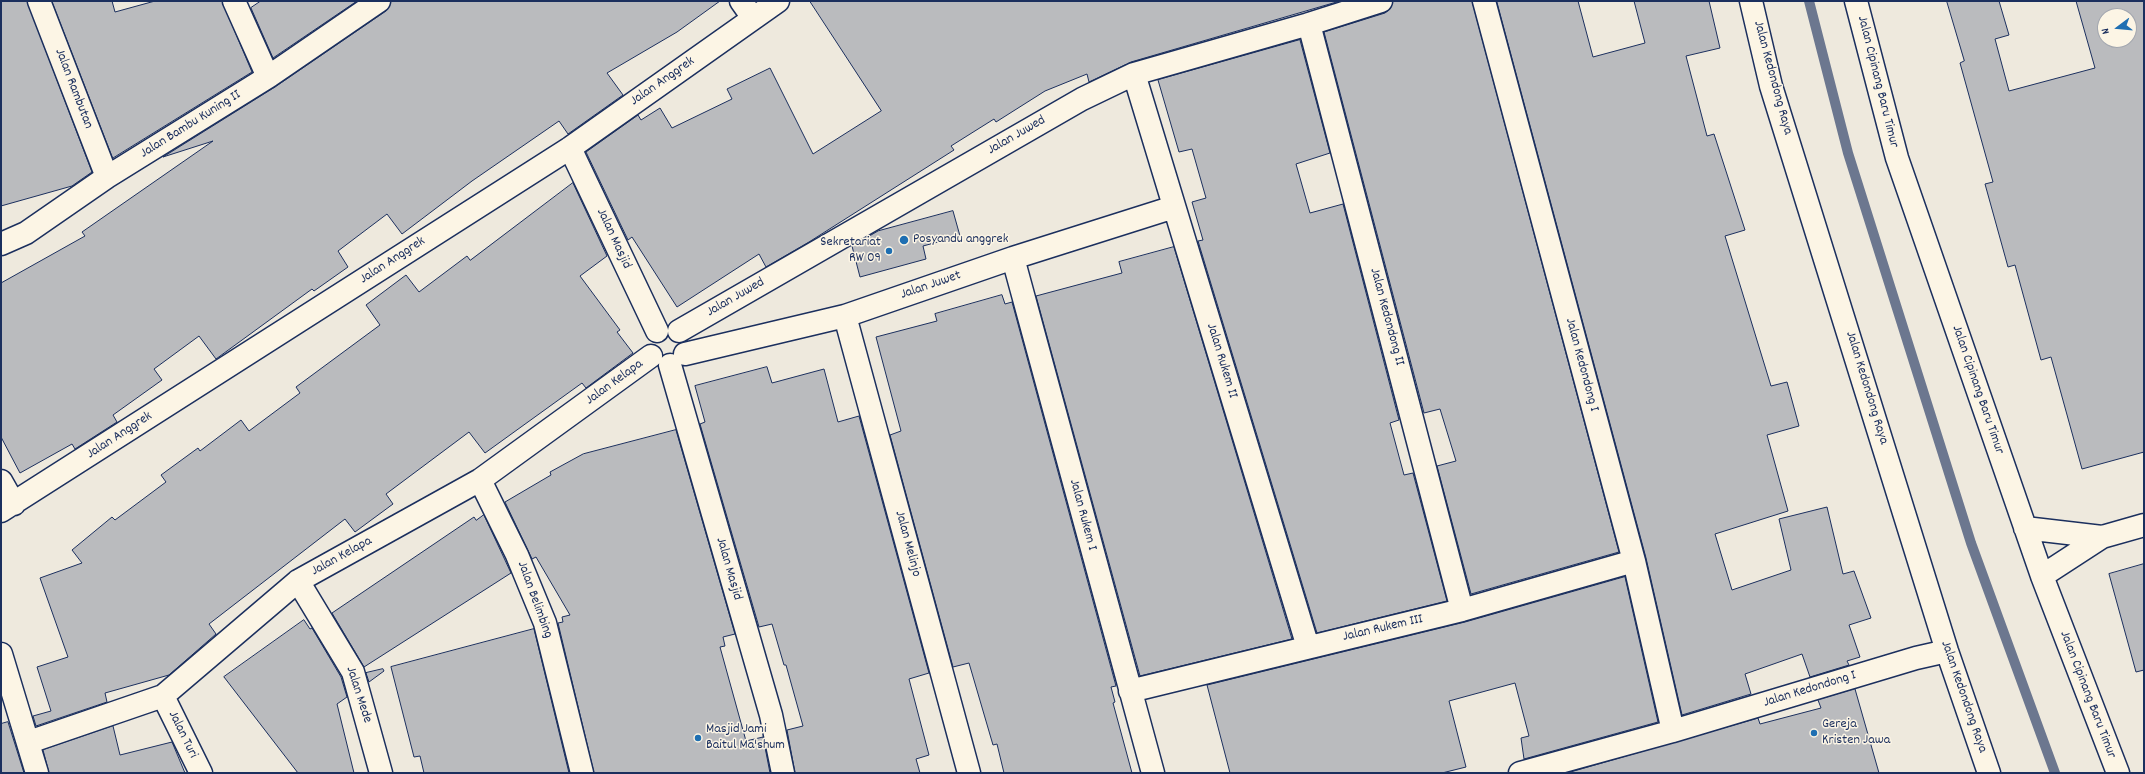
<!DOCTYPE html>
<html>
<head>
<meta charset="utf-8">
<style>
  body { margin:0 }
  #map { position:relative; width:2145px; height:774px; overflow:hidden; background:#eee9dd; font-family:Dekko,sans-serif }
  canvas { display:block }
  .frame { position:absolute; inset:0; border:2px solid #1b2f5e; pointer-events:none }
  .north { position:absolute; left:2097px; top:8px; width:40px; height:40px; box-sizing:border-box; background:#fcf5e5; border:1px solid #a2a6af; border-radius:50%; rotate:254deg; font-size:11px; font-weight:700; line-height:16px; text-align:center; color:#1b2f5e }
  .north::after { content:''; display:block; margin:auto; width:14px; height:18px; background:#1f6fb2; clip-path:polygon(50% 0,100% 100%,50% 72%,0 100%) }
</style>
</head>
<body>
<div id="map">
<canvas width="2145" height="774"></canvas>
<div class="frame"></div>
<div class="north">N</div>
</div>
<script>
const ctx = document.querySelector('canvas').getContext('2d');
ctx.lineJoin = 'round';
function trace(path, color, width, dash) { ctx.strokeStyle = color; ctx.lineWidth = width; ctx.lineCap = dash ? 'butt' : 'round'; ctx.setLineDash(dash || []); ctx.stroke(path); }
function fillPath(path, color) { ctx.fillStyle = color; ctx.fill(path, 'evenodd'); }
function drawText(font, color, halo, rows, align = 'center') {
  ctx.font = font + ' Dekko,sans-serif'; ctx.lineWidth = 3; ctx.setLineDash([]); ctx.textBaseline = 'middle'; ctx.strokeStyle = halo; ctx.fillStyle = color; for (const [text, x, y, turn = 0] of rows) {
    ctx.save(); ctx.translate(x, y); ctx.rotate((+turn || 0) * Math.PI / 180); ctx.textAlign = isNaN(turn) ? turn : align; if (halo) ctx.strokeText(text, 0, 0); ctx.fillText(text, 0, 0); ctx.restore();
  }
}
trace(new Path2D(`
  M 1809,1 L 1848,153 L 1971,543 L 2055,773`), '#6c778f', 10);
const building = new Path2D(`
  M 1,1 L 27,1 L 92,172 L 72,186 L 1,206 Z
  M 52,1 L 112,1 L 115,12 L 155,1 L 222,1 L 252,72 L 113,158 Z
  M 261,1 L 357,1 L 273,58 L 251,8 Z
  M 391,1 L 720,1 L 677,32 L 607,73 L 623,95 L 568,134 L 559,121 L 472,181 L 402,234 L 387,214 L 338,251 L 348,267 L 314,291 L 312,289 L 216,359 L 199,336 L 154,369 L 162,380 L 113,415 L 117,422 L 75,449 L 72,444 L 20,473 L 1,437 L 1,283 L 85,236 L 82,232 L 213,141 L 163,157 L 275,87 L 386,11 Z
  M 810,1 L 1340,1 L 1131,62 L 1089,82 L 1087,74 L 1045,91 L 996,122 L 994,119 L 951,146 L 954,150 L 809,242 L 766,267 L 759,254 L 677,307 L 632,237 L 628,240 L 586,152 L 638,115 L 641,120 L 660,108 L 672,128 L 732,99 L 727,89 L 770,68 L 813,154 L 881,111 Z
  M 1393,1 L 1472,1 L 1619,552 L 1471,594 L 1437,466 L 1456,461 L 1440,409 L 1424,413 L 1324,32 L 1385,13 L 1390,9 Z
  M 1497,1 L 1578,1 L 1593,57 L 1645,43 L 1634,1 L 1709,1 L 1720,48 L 1686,56 L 1707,136 L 1714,134 L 1745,230 L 1725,236 L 1771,386 L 1787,382 L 1799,426 L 1767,435 L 1788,511 L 1715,534 L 1732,590 L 1791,570 L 1779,519 L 1827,507 L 1843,574 L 1854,571 L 1871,618 L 1849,625 L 1860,657 L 1847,661 L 1849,665 L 1810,677 L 1802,654 L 1745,674 L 1751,694 L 1682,715 L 1646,558 Z
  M 1947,1 L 1999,1 L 2009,35 L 1995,39 L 2009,91 L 2095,68 L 2076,1 L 2144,1 L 2144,452 L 2082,469 L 2051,357 L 2041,360 L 2015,265 L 2008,267 L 1985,184 L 1993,182 L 1960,63 L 1964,61 ZM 2105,16 L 2129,16 L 2129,40 L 2105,40 Z
  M 1300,40 L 1330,153 L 1296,164 L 1310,213 L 1343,204 L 1399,420 L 1390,423 L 1404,475 L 1413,473 L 1447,601 L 1317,633 L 1198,241 L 1203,240 L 1192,202 L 1206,198 L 1192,149 L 1179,152 L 1158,80 Z
  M 573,183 L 607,256 L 580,276 L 620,330 L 617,332 L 633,353 L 586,388 L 582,383 L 485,453 L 469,432 L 386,494 L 393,504 L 355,532 L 345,519 L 209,624 L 216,634 L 169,675 L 105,693 L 107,702 L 36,726 L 33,716 L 51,711 L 37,667 L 68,657 L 40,578 L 82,563 L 72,550 L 112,517 L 115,520 L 166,482 L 161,475 L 198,448 L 200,451 L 241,420 L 249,431 L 300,393 L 296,387 L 380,325 L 366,305 L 406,275 L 419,292 L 467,256 L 470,260 Z
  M 953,211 L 960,236 L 923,246 L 926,259 L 860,277 L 852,246 L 878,231 Z
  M 1174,247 L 1292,639 L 1140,676 L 1036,296 L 1122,273 L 1119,262 Z
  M 1002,295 L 1005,304 L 1012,302 L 1116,686 L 1111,687 L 1115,702 L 1113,703 L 1132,773 L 1004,773 L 997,744 L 993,745 L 969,663 L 953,667 L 890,435 L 901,431 L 876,337 L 937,321 L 935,314 Z
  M 767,367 L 772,383 L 824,369 L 838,422 L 859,416 L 929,673 L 909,679 L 929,755 L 916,759 L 920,773 L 795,773 L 787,730 L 803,726 L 786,665 L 784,665 L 772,624 L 759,627 L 700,424 L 705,422 L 695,386 Z
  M 676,430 L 735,634 L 723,637 L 725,646 L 720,647 L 746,741 L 763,737 L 770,773 L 594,773 L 558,623 L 563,622 L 562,617 L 570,615 L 536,557 L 532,559 L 505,502 L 551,475 L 550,472 L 583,454 Z
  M 484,515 L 511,573 L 364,667 L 332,613 L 474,517 L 476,520 Z
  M 2144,564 L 2144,670 L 2136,672 L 2109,574 Z
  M 1625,577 L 1658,722 L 1524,759 L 1521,738 L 1529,736 L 1515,683 L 1449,701 L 1466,767 L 1442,773 L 1230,773 L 1207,685 L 1465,622 Z
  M 304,620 L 310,629 L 312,628 L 341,677 L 347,697 L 337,704 L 354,773 L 298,773 L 224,677 Z
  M 534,629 L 569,773 L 424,773 L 420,756 L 414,757 L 391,667 Z
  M 383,669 L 384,671 L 369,682 L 366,673 Z
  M 1855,689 L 1879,773 L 1567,773 L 1758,718 L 1760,724 L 1821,708 L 1818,700 Z
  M 8,722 L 24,773 L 1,773 L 1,724 Z
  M 113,726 L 120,755 L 172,742 L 185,773 L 49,773 L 43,750 Z`);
fillPath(building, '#babbbe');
trace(building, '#1b2f5e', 1);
const minor = new Path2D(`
  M 39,1 L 107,177
  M 234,1 L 268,77
  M 741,1 L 753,18
  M 1484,1 L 1634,561 L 1673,731
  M 1751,1 L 1771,86 L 1947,651 L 1989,773
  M 1856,1 L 1897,158 L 2042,576 L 2118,773
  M 1309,24 L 1462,610
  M 1134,74 L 1308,647
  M 570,148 L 657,331
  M 1,244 L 26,233 L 107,177 L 268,77 L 379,1
  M 1013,258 L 1153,773
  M 845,316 L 969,773
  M 679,331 L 1082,99 L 1134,74 L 1309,24 L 1381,1
  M 685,354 L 845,316 L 1013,258 L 1174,207
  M 670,365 L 771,715 L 783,773
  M 480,480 L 517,555 L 545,623 L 582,773
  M 1,481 L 14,504
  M 1,511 L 570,148 L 778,1
  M 2025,528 L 2102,537
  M 2042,576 L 2102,537 L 2144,525
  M 298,581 L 353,672 L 381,773
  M 1,654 L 37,773
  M 1130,691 L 1462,610 L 1634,561
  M 163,696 L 201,773
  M 29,742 L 163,696 L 298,581 L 480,480 L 651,356
  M 1520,773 L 1673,731 L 1916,658 L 1947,651`);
trace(minor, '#1b2f5e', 25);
trace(minor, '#fcf5e5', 22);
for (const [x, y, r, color] of [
  [904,240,5,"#1f6fb2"],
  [889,251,4,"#1f6fb2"],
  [1814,733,4,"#1f6fb2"],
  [698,738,4,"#1f6fb2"]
]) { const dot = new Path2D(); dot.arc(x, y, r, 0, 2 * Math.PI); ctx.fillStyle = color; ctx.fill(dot); trace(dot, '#fcf5e5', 1.5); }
drawText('14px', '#1b2f5e', '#fcf5e5', [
  ["Jalan Kedondong Raya",1772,78,75],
  ["Jalan Anggrek",663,82,-35],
  ["Jalan Cipinang Baru Timur",1877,82,76],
  ["Jalan Rambutan",73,89,69],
  ["Jalan Bambu Kuning II",191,125,-32],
  ["Jalan Juwed",1017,136,-30],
  ["Jalan Masjid",613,239,65],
  ["Jalan Anggrek",393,261,-33],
  ["Jalan Juwet",931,286,-19],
  ["Jalan Juwed",736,298,-30],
  ["Jalan Kedondong II",1386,317,75],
  ["Jalan Rukem II",1221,361,73],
  ["Jalan Kedondong I",1581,365,75],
  ["Jalan Kelapa",615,383,-36],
  ["Jalan Kedondong Raya",1866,388,73],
  ["Jalan Cipinang Baru Timur",1977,390,71],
  ["Jalan Anggrek",120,436,-33],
  ["Jalan Rukem I",1082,515,75],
  ["Jalan Melinjo",907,544,75],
  ["Jalan Kelapa",342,557,-29],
  ["Jalan Masjid",728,569,74],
  ["Jalan Belimbing",534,600,70],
  ["Jalan Rukem III",1383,629,-13],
  ["Jalan Kedondong I",1810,690,-17],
  ["Jalan Mede",358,695,72],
  ["Jalan Cipinang Baru Timur",2087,695,69],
  ["Jalan Kedondong Raya",1963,697,71],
  ["Jalan Turi",182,735,64]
]);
drawText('14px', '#1b2f5e', '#fcf5e5', [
  ["Posyandu anggrek",913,240],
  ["Sekretariat",881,243,"right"],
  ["RW 09",881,259,"right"],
  ["Gereja",1822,725],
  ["Kristen Jawa",1822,741],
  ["Masjid Jami",706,730],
  ["Baitul Ma'shum",706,746]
], 'left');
</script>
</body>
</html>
